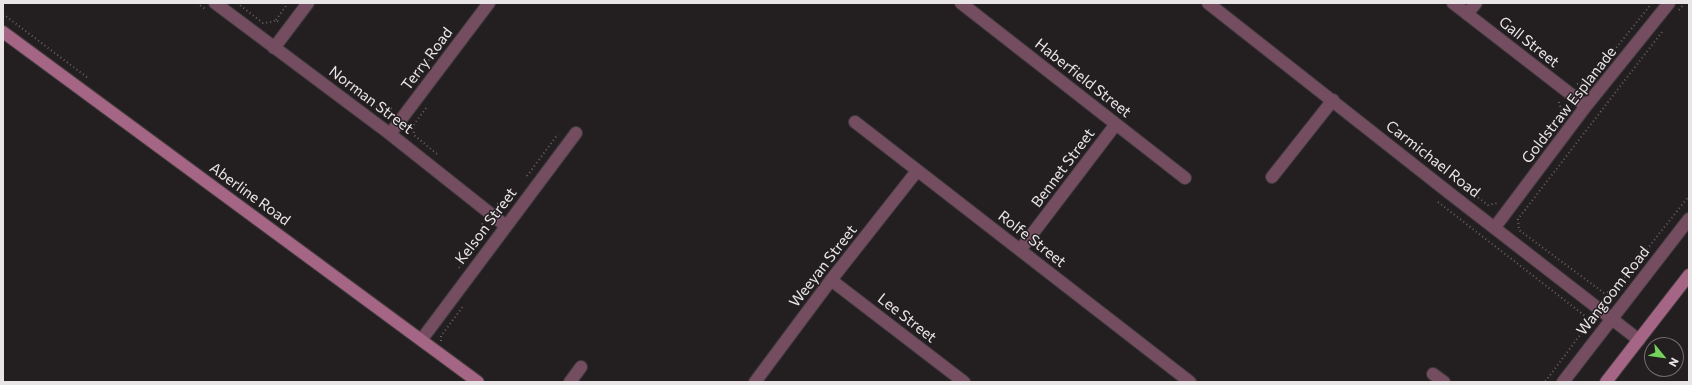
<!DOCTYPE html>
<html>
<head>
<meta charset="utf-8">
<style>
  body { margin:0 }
  #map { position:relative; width:1692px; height:385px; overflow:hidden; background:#231e20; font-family:Commissioner,sans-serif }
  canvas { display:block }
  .frame { position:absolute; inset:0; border:4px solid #e9e5e7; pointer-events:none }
  .north { position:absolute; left:1644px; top:337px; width:40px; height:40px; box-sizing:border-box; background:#231e20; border:1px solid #726e70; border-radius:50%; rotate:119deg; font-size:11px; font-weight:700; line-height:16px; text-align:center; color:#e9e5e7 }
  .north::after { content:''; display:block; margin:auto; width:14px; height:18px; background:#74d25c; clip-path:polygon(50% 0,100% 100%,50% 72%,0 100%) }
</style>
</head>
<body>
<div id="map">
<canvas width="1692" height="385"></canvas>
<div class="frame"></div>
<div class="north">N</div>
</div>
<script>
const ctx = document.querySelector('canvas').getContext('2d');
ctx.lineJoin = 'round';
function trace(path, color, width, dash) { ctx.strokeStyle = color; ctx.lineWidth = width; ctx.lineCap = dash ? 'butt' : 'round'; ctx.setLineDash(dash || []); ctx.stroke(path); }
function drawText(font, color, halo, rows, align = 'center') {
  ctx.font = font + ' Commissioner,sans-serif'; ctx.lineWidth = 3; ctx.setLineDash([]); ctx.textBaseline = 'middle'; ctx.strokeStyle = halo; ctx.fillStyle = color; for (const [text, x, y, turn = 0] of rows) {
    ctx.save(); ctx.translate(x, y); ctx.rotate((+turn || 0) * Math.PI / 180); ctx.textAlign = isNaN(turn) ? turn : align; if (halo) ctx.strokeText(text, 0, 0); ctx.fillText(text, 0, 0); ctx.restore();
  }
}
const street = new Path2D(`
  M 215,3 L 390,134 L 506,226
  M 961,3 L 1185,178
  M 1208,3 L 1448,192 L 1639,340
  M 1453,3 L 1586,106
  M 1467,14 L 1476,3
  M 274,48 L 308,3
  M 855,122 L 1190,382
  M 390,134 L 489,3
  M 1272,177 L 1333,100
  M 1495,227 L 1586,106 L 1669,3
  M 1020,250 L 1116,124
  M 831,280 L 964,382
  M 422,339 L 576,133
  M 1433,374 L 1444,382
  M 570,382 L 581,367
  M 755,382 L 831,280 L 917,171
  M 1563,382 L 1689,219`);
const secondary = new Path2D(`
  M 3,32 L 478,382
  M 1606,382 L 1689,275`);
trace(street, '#3f3a3c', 14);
trace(secondary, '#3f3a3c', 14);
trace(new Path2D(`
  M 197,3 L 205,9
  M 237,3 L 263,23 L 272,22 L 276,20 L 280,23
  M 1679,10 L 1685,3
  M 3,14 L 88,78
  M 276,20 L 288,3
  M 1662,32 L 1518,219 L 1519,230 L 1604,293 L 1614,291 L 1689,196
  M 412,83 L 443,41
  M 1577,84 L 1589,82 L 1652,3
  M 350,88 L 382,110 L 394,108
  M 1559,102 L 1563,116
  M 426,108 L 413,126 L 414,135 L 437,154
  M 527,176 L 558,134
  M 1459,183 L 1488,205 L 1498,203
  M 1438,202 L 1585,316 L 1586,327 L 1545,382
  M 497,204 L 509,202
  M 459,268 L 484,234 L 482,223
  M 441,341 L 441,336 L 464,305`), '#676264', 2, [1, 3]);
trace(street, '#754d60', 12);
trace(secondary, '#a56584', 12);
drawText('15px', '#e9e5e7', '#231e20', [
  ["Gall Street",1529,42,38],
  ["Terry Road",427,59,-53],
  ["Haberfield Street",1083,78,38],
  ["Norman Street",371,100,37],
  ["Goldstraw Esplanade",1569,105,-52],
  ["Carmichael Road",1433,159,38],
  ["Bennet Street",1063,168,-53],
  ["Aberline Road",250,194,36],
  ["Kelson Street",486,226,-53],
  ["Rolfe Street",1032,239,38],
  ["Weeyan Street",823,266,-52],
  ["Wangoom Road",1613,291,-52],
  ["Lee Street",907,318,38]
]);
</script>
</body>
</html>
